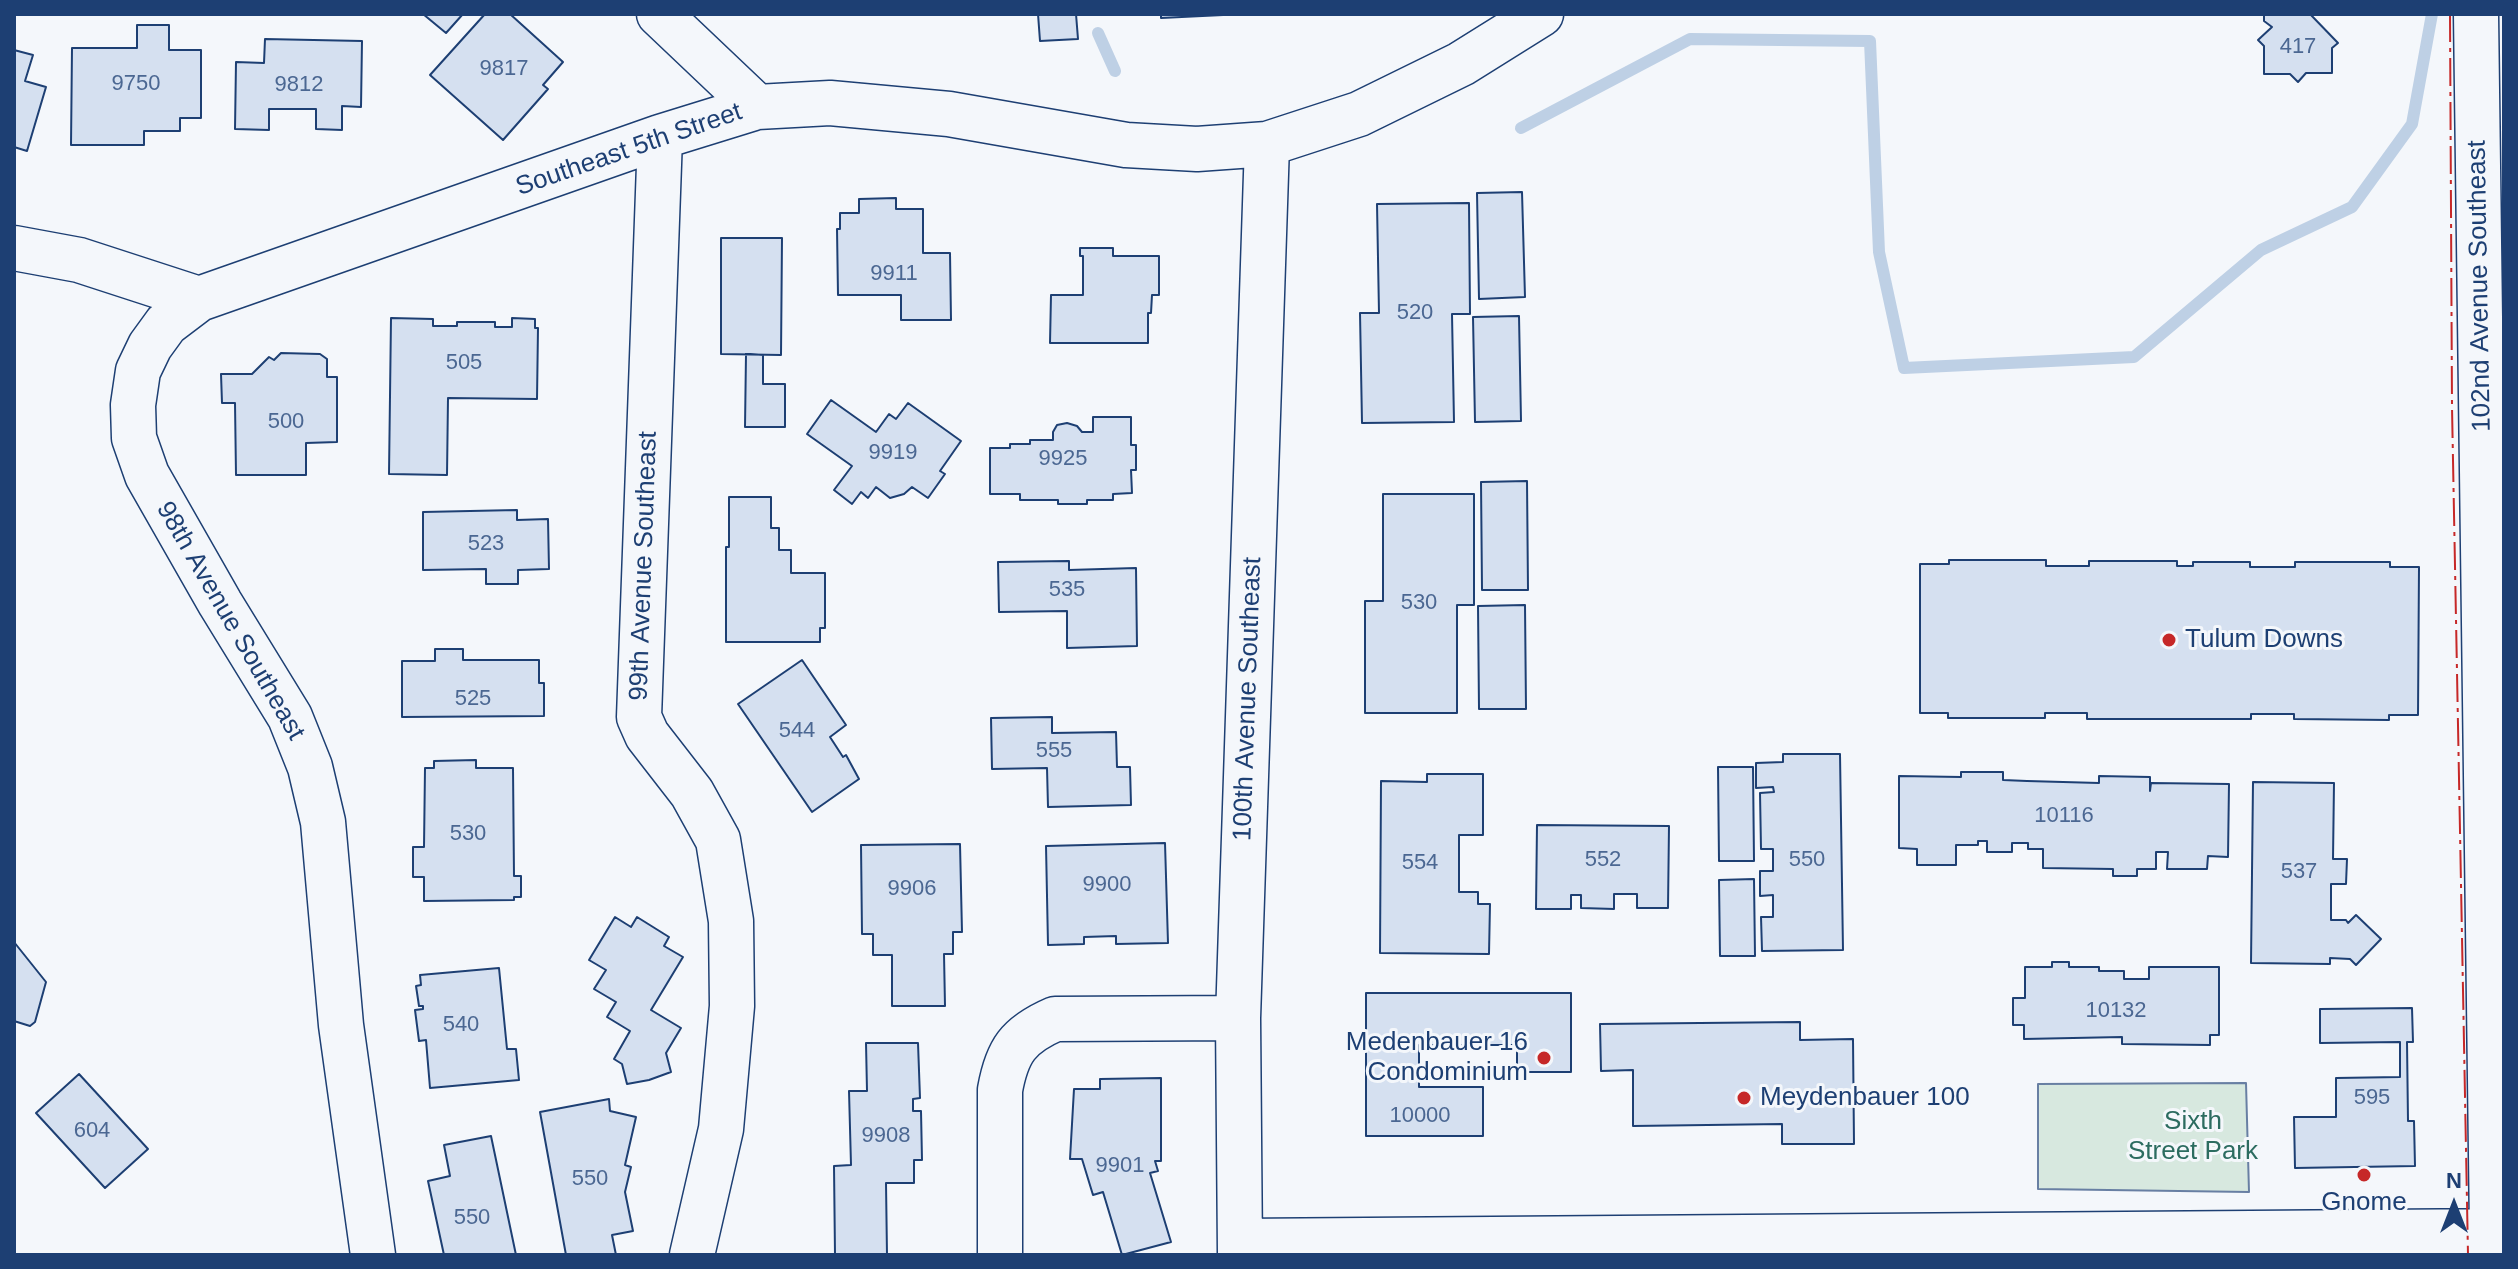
<!DOCTYPE html>
<html>
<head>
<meta charset="utf-8">
<style>
  body { margin:0 }
  #map { position:relative; width:2518px; height:1269px; overflow:hidden; background:#f4f7fb; font-family:Arial,sans-serif }
  canvas { display:block }
  .frame { position:absolute; inset:0; border:16px solid #1d3f73; pointer-events:none }
  .north { position:absolute; left:2414px; top:1165px; width:80px; height:80px; -webkit-text-stroke:6px #f4f7fb; paint-order:stroke; rotate:0deg; font-size:22px; font-weight:700; line-height:32px; text-align:center; color:#1d3f73 }
  .north::after { content:''; display:block; margin:auto; width:28px; height:36px; background:#1d3f73; clip-path:polygon(50% 0,100% 100%,50% 72%,0 100%) }
</style>
</head>
<body>
<div id="map">
<canvas width="2518" height="1269"></canvas>
<div class="frame"></div>
<div class="north">N</div>
</div>
<script>
const ctx = document.querySelector('canvas').getContext('2d');
ctx.lineJoin = 'round';
function fillPath(path, color) { ctx.fillStyle = color; ctx.fill(path, 'evenodd'); }
function trace(path, color, width, dash) { ctx.strokeStyle = color; ctx.lineWidth = width; ctx.lineCap = dash ? 'butt' : 'round'; ctx.setLineDash(dash || []); ctx.stroke(path); }
function drawText(font, color, halo, rows, align = 'center') {
  ctx.font = font + ' Arial,sans-serif'; ctx.lineWidth = 6; ctx.setLineDash([]); ctx.textBaseline = 'middle'; ctx.strokeStyle = halo; ctx.fillStyle = color; for (const [text, x, y, turn = 0] of rows) {
    ctx.save(); ctx.translate(x, y); ctx.rotate((+turn || 0) * Math.PI / 180); ctx.textAlign = isNaN(turn) ? turn : align; if (halo) ctx.strokeText(text, 0, 0); ctx.fillText(text, 0, 0); ctx.restore();
  }
}
const green = new Path2D(`
  M 2246,1083 L 2249,1192 L 2038,1189 L 2038,1084 Z`);
fillPath(green, '#d7e8df');
trace(green, '#687fa3', 2);
trace(new Path2D(`
  M 1098,33 L 1115,71
  M 1521,128 L 1690,39 L 1870,41 L 1879,252 L 1904,368 L 2134,357 L 2261,250 L 2352,207 L 2412,124 L 2432,14`), '#bed0e5', 12);
const building = new Path2D(`
  M 423,14 L 463,14 L 446,33 Z
  M 485,14 L 510,14 L 563,62 L 543,85 L 548,89 L 503,140 L 430,75 Z
  M 1038,14 L 1076,14 L 1078,39 L 1040,41 Z
  M 1161,14 L 1244,14 L 1161,18 Z
  M 2285,14 L 2310,14 L 2338,43 L 2332,48 L 2332,73 L 2306,73 L 2298,82 L 2290,74 L 2264,74 L 2264,46 L 2258,40 L 2272,27 L 2264,21 L 2264,15 Z
  M 137,25 L 169,25 L 169,50 L 201,50 L 201,118 L 180,118 L 180,131 L 144,131 L 144,145 L 71,145 L 72,48 L 137,48 Z
  M 265,39 L 362,41 L 361,107 L 342,106 L 342,130 L 316,129 L 316,109 L 269,109 L 269,130 L 235,129 L 236,62 L 264,63 Z
  M 14,50 L 33,55 L 25,81 L 46,87 L 27,151 L 14,147 Z
  M 1522,192 L 1525,297 L 1479,299 L 1477,193 Z
  M 896,198 L 896,209 L 923,209 L 923,253 L 950,253 L 951,320 L 901,320 L 901,295 L 838,295 L 837,229 L 840,229 L 840,213 L 859,213 L 859,199 Z
  M 1469,203 L 1470,314 L 1452,314 L 1454,422 L 1362,423 L 1360,313 L 1379,313 L 1377,204 Z
  M 721,238 L 782,238 L 781,355 L 721,354 Z
  M 1080,248 L 1113,248 L 1113,256 L 1159,256 L 1159,295 L 1152,295 L 1151,313 L 1148,313 L 1148,343 L 1050,343 L 1051,295 L 1083,295 L 1083,256 L 1080,256 Z
  M 1519,316 L 1521,421 L 1475,422 L 1473,317 Z
  M 391,318 L 433,319 L 433,326 L 457,326 L 457,322 L 495,322 L 495,327 L 512,327 L 512,318 L 535,319 L 535,328 L 538,328 L 537,399 L 448,398 L 447,475 L 389,474 Z
  M 281,353 L 320,354 L 327,359 L 327,377 L 337,377 L 337,442 L 306,443 L 306,475 L 236,475 L 235,403 L 222,403 L 221,374 L 252,374 L 269,357 L 274,360 Z
  M 746,354 L 763,355 L 763,384 L 785,384 L 785,427 L 745,427 Z
  M 831,400 L 876,432 L 889,414 L 896,419 L 908,403 L 961,441 L 940,471 L 945,474 L 928,498 L 912,487 L 904,494 L 890,498 L 876,487 L 868,498 L 861,492 L 852,504 L 834,490 L 852,466 L 807,434 Z
  M 1093,417 L 1131,417 L 1131,445 L 1136,445 L 1136,470 L 1131,470 L 1132,493 L 1113,494 L 1113,500 L 1087,500 L 1087,504 L 1058,504 L 1058,500 L 1020,500 L 1020,494 L 990,494 L 990,448 L 1010,448 L 1010,444 L 1030,444 L 1030,440 L 1053,440 L 1053,432 L 1057,425 L 1067,423 L 1077,426 L 1082,432 L 1093,432 Z
  M 1527,481 L 1528,590 L 1482,590 L 1481,482 Z
  M 1383,494 L 1474,494 L 1474,605 L 1457,605 L 1457,713 L 1365,713 L 1365,601 L 1383,601 Z
  M 729,497 L 771,497 L 771,528 L 779,528 L 779,550 L 791,550 L 791,573 L 825,573 L 825,628 L 820,628 L 820,642 L 726,642 L 726,547 L 729,547 Z
  M 517,510 L 517,520 L 548,519 L 549,569 L 518,570 L 518,584 L 486,584 L 486,569 L 423,570 L 423,512 Z
  M 1949,560 L 2046,560 L 2046,566 L 2089,566 L 2089,561 L 2177,561 L 2177,566 L 2193,566 L 2193,562 L 2250,562 L 2250,567 L 2295,567 L 2295,562 L 2390,562 L 2390,567 L 2419,567 L 2418,715 L 2389,715 L 2389,720 L 2294,719 L 2294,714 L 2251,714 L 2251,719 L 2087,719 L 2087,713 L 2045,713 L 2045,718 L 1948,718 L 1948,713 L 1920,713 L 1920,564 L 1949,564 Z
  M 1069,561 L 1069,570 L 1136,568 L 1137,646 L 1067,648 L 1067,611 L 999,612 L 998,562 Z
  M 1525,605 L 1526,709 L 1479,709 L 1478,606 Z
  M 435,649 L 463,649 L 463,660 L 539,660 L 539,683 L 544,683 L 544,716 L 402,717 L 402,661 L 435,661 Z
  M 802,660 L 846,725 L 830,737 L 843,757 L 846,755 L 859,779 L 812,812 L 738,704 Z
  M 1052,717 L 1052,733 L 1116,732 L 1117,767 L 1130,767 L 1131,805 L 1048,807 L 1047,768 L 992,769 L 991,718 Z
  M 1783,754 L 1840,754 L 1843,950 L 1762,951 L 1761,917 L 1773,917 L 1773,895 L 1760,896 L 1760,871 L 1773,871 L 1773,849 L 1761,849 L 1760,793 L 1774,792 L 1773,787 L 1756,788 L 1756,763 L 1783,762 Z
  M 476,760 L 476,768 L 513,768 L 514,876 L 521,876 L 521,897 L 514,897 L 514,900 L 424,901 L 424,877 L 413,877 L 413,847 L 424,847 L 425,768 L 434,768 L 434,761 Z
  M 1718,767 L 1753,767 L 1754,861 L 1719,861 Z
  M 1961,772 L 2003,772 L 2003,780 L 2027,781 L 2099,783 L 2099,776 L 2150,777 L 2150,791 L 2151,783 L 2229,784 L 2228,857 L 2208,856 L 2207,869 L 2167,869 L 2168,852 L 2156,852 L 2156,869 L 2137,869 L 2137,876 L 2113,876 L 2113,869 L 2043,868 L 2043,849 L 2028,849 L 2028,843 L 2012,843 L 2012,852 L 1987,852 L 1987,841 L 1978,841 L 1978,845 L 1956,845 L 1956,865 L 1917,865 L 1917,849 L 1899,848 L 1899,776 L 1961,777 Z
  M 1427,774 L 1483,774 L 1483,835 L 1459,835 L 1459,892 L 1478,892 L 1478,904 L 1490,904 L 1489,954 L 1380,953 L 1381,781 L 1427,782 Z
  M 2253,782 L 2334,783 L 2333,859 L 2347,859 L 2346,884 L 2331,884 L 2331,920 L 2346,920 L 2348,923 L 2356,915 L 2381,939 L 2356,965 L 2350,959 L 2330,958 L 2330,964 L 2251,963 Z
  M 1537,825 L 1669,826 L 1668,908 L 1637,908 L 1637,894 L 1614,894 L 1614,909 L 1581,908 L 1581,895 L 1571,895 L 1571,909 L 1536,909 Z
  M 1165,843 L 1168,943 L 1116,944 L 1116,936 L 1084,937 L 1084,944 L 1048,945 L 1046,846 Z
  M 960,844 L 962,932 L 953,932 L 953,954 L 944,954 L 945,1006 L 892,1006 L 892,955 L 873,955 L 873,934 L 862,934 L 861,845 Z
  M 1754,879 L 1755,956 L 1720,956 L 1719,880 Z
  M 615,917 L 631,927 L 637,917 L 669,937 L 664,946 L 683,957 L 651,1010 L 681,1028 L 666,1053 L 671,1072 L 649,1080 L 627,1084 L 622,1064 L 614,1059 L 630,1031 L 607,1017 L 616,1002 L 594,989 L 606,970 L 589,960 Z
  M 14,942 L 46,982 L 35,1022 L 30,1026 L 14,1021 Z
  M 2052,962 L 2069,962 L 2069,967 L 2099,967 L 2099,971 L 2124,971 L 2124,979 L 2149,979 L 2149,967 L 2219,967 L 2219,1035 L 2210,1035 L 2210,1045 L 2122,1044 L 2122,1037 L 2024,1039 L 2024,1025 L 2013,1025 L 2013,998 L 2025,998 L 2025,967 L 2052,967 Z
  M 499,968 L 507,1049 L 516,1049 L 519,1080 L 430,1088 L 426,1040 L 419,1041 L 415,1010 L 423,1009 L 423,1006 L 419,1006 L 416,986 L 421,985 L 420,975 Z
  M 1366,993 L 1571,993 L 1571,1072 L 1517,1072 L 1517,1045 L 1419,1045 L 1419,1087 L 1483,1087 L 1483,1136 L 1366,1136 Z
  M 2412,1008 L 2413,1042 L 2407,1042 L 2408,1121 L 2414,1121 L 2415,1166 L 2295,1168 L 2294,1117 L 2336,1117 L 2336,1078 L 2400,1077 L 2400,1042 L 2320,1043 L 2320,1009 Z
  M 1800,1022 L 1800,1040 L 1853,1039 L 1854,1144 L 1782,1144 L 1782,1124 L 1633,1126 L 1633,1070 L 1601,1071 L 1600,1024 Z
  M 866,1043 L 918,1043 L 920,1098 L 913,1099 L 913,1111 L 921,1111 L 922,1160 L 914,1160 L 914,1183 L 886,1183 L 887,1255 L 835,1255 L 834,1166 L 851,1165 L 849,1091 L 867,1091 Z
  M 79,1074 L 148,1149 L 105,1188 L 36,1113 Z
  M 1161,1078 L 1161,1161 L 1155,1161 L 1158,1171 L 1150,1173 L 1171,1242 L 1122,1255 L 1103,1192 L 1093,1195 L 1082,1159 L 1070,1159 L 1074,1089 L 1100,1089 L 1100,1079 Z
  M 609,1099 L 610,1111 L 636,1117 L 625,1165 L 631,1167 L 625,1192 L 633,1231 L 612,1235 L 616,1255 L 566,1255 L 540,1112 Z
  M 491,1136 L 516,1255 L 444,1255 L 428,1181 L 450,1176 L 444,1145 Z`);
fillPath(building, '#d5e0f0');
trace(building, '#1d3f73', 2);
const minor = new Path2D(`
  M 659,14 L 757,107
  M 2476,14 L 2492,1230
  M 660,137 L 639,717 L 647,735 L 692,793 L 718,840 L 731,921 L 732,1006 L 721,1129 L 692,1255
  M 14,248 L 79,260 L 199,299 L 660,137 L 757,107 L 830,103 L 949,114 L 1126,145 L 1197,149 L 1267,144 L 1359,114 L 1461,64 L 1541,14
  M 199,299 L 166,324 L 150,346 L 138,371 L 133,405 L 134,438 L 147,475 L 220,603 L 290,717 L 310,767 L 323,822 L 341,1025 L 373,1255
  M 1240,1241 L 2504,1231
  M 1000,1254 L 1000,1090 C 1007,1051 1018,1035 1055,1019 L 1238,1018
  M 1240,1255 L 1238,1018 L 1267,144`);
trace(minor, '#1d3f73', 47);
trace(minor, '#f4f7fb', 44);
trace(new Path2D(`
  M 2450,14 L 2452,407 L 2468,1255`), '#c62828', 2, [28, 6, 4, 6]);
for (const [x, y, r, color] of [
  [2169,640,8,"#c62828"],
  [1544,1058,8,"#c62828"],
  [1744,1098,8,"#c62828"],
  [2364,1175,8,"#c62828"]
]) { const dot = new Path2D(); dot.arc(x, y, r, 0, 2 * Math.PI); ctx.fillStyle = color; ctx.fill(dot); trace(dot, '#f4f7fb', 3); }
drawText('22px', '#4b6792', null, [
  ["417",2298,47],
  ["9817",504,69],
  ["9750",136,84],
  ["9812",299,85],
  ["9911",894,274],
  ["520",1415,313],
  ["505",464,363],
  ["500",286,422],
  ["9919",893,453],
  ["9925",1063,459],
  ["523",486,544],
  ["535",1067,590],
  ["530",1419,603],
  ["525",473,699],
  ["544",797,731],
  ["555",1054,751],
  ["10116",2064,816],
  ["530",468,834],
  ["552",1603,860],
  ["550",1807,860],
  ["554",1420,863],
  ["537",2299,872],
  ["9900",1107,885],
  ["9906",912,889],
  ["10132",2116,1011],
  ["540",461,1025],
  ["595",2372,1098],
  ["10000",1420,1116],
  ["604",92,1131],
  ["9908",886,1136],
  ["9901",1120,1166],
  ["550",590,1179],
  ["550",472,1218]
]);
drawText('26px', '#1d3f73', '#f4f7fb', [
  ["Southeast 5th Street",629,150,-19],
  ["102nd Avenue Southeast",2480,286,-91],
  ["99th Avenue Southeast",644,566,-88],
  ["98th Avenue Southeast",230,621,60],
  ["100th Avenue Southeast",1248,699,-88]
]);
drawText('26px', '#1d3f73', '#f4f7fb', [
  ["Tulum Downs",2185,640],
  ["Medenbauer 16",1528,1043,"right"],
  ["Condominium",1528,1073,"right"],
  ["Meydenbauer 100",1760,1098],
  ["Gnome",2364,1203,"center"]
], 'left');
drawText('26px', '#2c6c60', '#f4f7fb', [
  ["Sixth",2193,1122],
  ["Street Park",2193,1152]
]);
</script>
</body>
</html>
